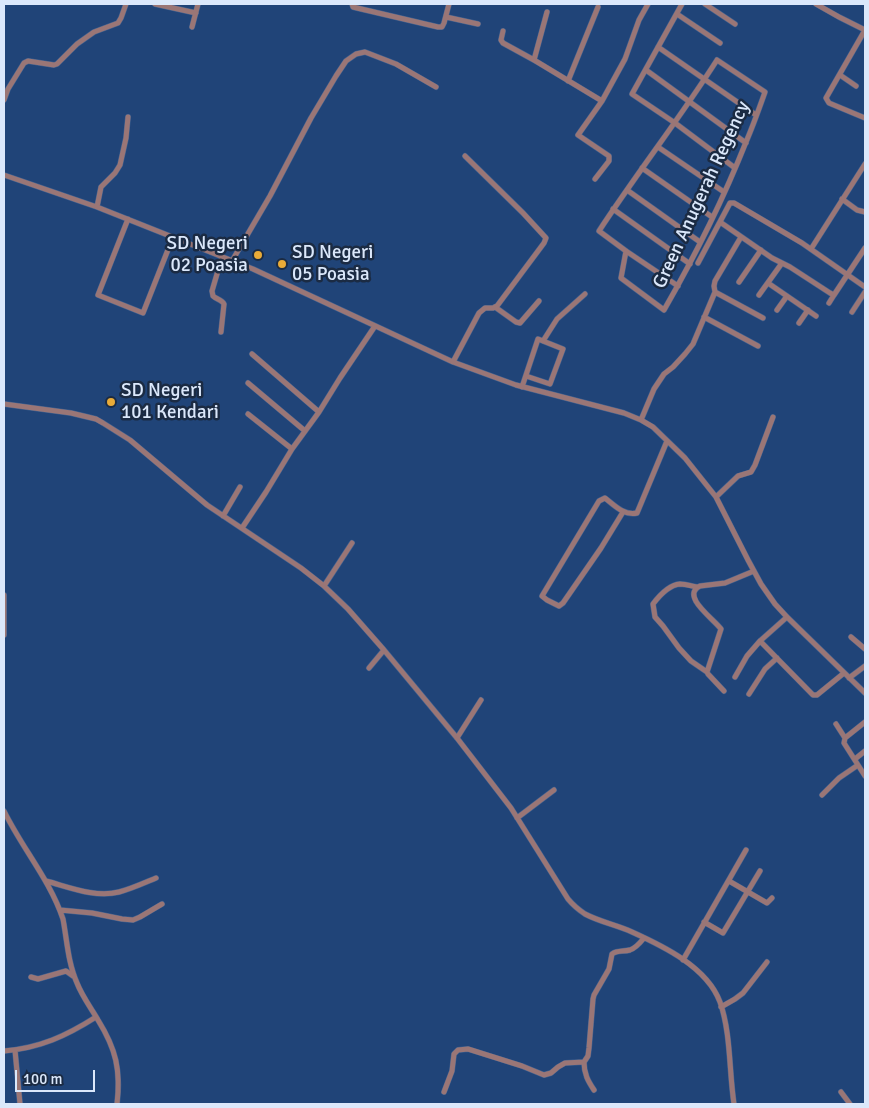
<!DOCTYPE html>
<html>
<head>
<meta charset="utf-8">
<style>
  body { margin:0 }
  #map { position:relative; width:869px; height:1108px; overflow:hidden; background:#204478; font-family:Signika,sans-serif }
  canvas { display:block }
  .frame { position:absolute; inset:0; border:5px solid #dbe8fb; pointer-events:none }
  .scale { position:absolute; left:15px; top:1070px; width:80px; height:22px; box-sizing:border-box; border:2px solid #dbe8fb; border-top:0; padding-left:6px; font-size:15px; line-height:18px; white-space:nowrap; color:#dbe8fb; -webkit-text-stroke:4px #1b2b43; paint-order:stroke }
</style>
</head>
<body>
<div id="map">
<canvas width="869" height="1108"></canvas>
<div class="frame"></div>
<div class="scale">100 m</div>
</div>
<script>
const ctx = document.querySelector('canvas').getContext('2d');
ctx.lineJoin = 'round';
function trace(path, color, width, dash) { ctx.strokeStyle = color; ctx.lineWidth = width; ctx.lineCap = dash ? 'butt' : 'round'; ctx.setLineDash(dash || []); ctx.stroke(path); }
function drawText(font, color, halo, rows, align = 'center') {
  ctx.font = font + ' Signika,sans-serif'; ctx.lineWidth = 5; ctx.setLineDash([]); ctx.textBaseline = 'middle'; ctx.strokeStyle = halo; ctx.fillStyle = color; for (const [text, x, y, turn = 0] of rows) {
    ctx.save(); ctx.translate(x, y); ctx.rotate((+turn || 0) * Math.PI / 180); ctx.textAlign = isNaN(turn) ? turn : align; if (halo) ctx.strokeText(text, 0, 0); ctx.fillText(text, 0, 0); ctx.restore();
  }
}
const minor = new Path2D(`
  M 155,4 L 196,13
  M 352,4 L 353,7 L 357,8 L 438,27 L 442,27 L 444,23 L 449,4
  M 682,4 L 632,94 L 675,123 L 735,168
  M 705,4 L 735,24
  M 816,4 L 839,17 L 865,30 L 826,98 L 829,103 L 865,118
  M 547,12 L 534,60 L 602,101
  M 677,14 L 720,43
  M 446,17 L 478,24
  M 192,27 L 198,4
  M 503,31 L 501,40 L 503,43 L 534,60
  M 658,47 L 756,115
  M 646,70 L 746,143
  M 840,75 L 856,86
  M 568,81 L 598,7
  M 4,100 L 8,89 L 24,63 L 28,61 L 54,65 L 57,64 L 77,44 L 94,32 L 118,23 L 121,18 L 126,4
  M 658,147 L 724,192
  M 642,168 L 712,217
  M 4,175 L 97,207 L 253,269 L 453,362 L 516,385 L 624,413 L 641,420 L 653,427 L 685,458 L 716,497 L 748,560 L 761,584 L 775,604 L 787,617 L 865,693
  M 595,179 L 609,161 L 609,156 L 578,135 L 602,101 L 625,59 L 639,20 L 648,4
  M 627,190 L 700,242
  M 842,199 L 857,210 L 865,212
  M 97,207 L 101,187 L 115,173 L 120,165 L 126,138 L 128,117
  M 613,209 L 690,264
  M 128,219 L 98,295 L 143,313 L 173,237
  M 720,222 L 772,258 L 790,267 L 830,293 L 834,295 L 865,248
  M 811,249 L 865,164
  M 626,251 L 621,278 L 664,310 C 695,256 723,200 746,142 C 753,126 759,109 765,92 L 717,60 C 680,118 637,173 599,231 L 626,251 L 678,286
  M 232,261 L 270,196 L 311,118 L 336,76 L 346,61 L 356,54 L 365,52 L 396,64 L 436,87
  M 698,263 L 730,203 L 734,203 L 802,243 L 865,287
  M 739,282 L 761,250
  M 768,283 L 816,316
  M 715,292 L 714,286 L 715,281 L 741,237
  M 759,295 L 782,263
  M 829,303 L 834,295
  M 495,307 L 516,322 L 520,323 L 539,301
  M 777,310 L 787,296
  M 852,312 L 865,292
  M 704,317 L 758,346
  M 799,323 L 808,310
  M 221,332 L 224,304 C 222,300 216,299 213,296 L 212,291 L 222,257
  M 543,341 L 557,319 L 585,294
  M 252,354 L 319,412
  M 453,362 L 479,313 L 485,308 L 493,308 L 497,306 L 544,243 L 546,238 L 523,213 L 465,156
  M 248,383 L 305,431
  M 522,387 L 538,339 L 563,349 L 550,384 L 526,376
  M 4,404 L 71,413 L 96,419 L 103,423 L 130,440 L 207,505 L 301,568 L 324,586 L 348,609 L 384,650 L 457,738 L 511,808 L 568,899 C 573,905 579,910 585,914 C 600,922 617,925 632,932 C 663,946 707,967 720,1002 C 731,1033 729,1071 734,1104
  M 248,414 L 292,449
  M 641,420 L 654,389 L 664,374 L 673,367 L 685,354 L 693,344 L 715,292 L 763,318
  M 716,497 L 738,476 L 751,472 L 755,465 L 773,417
  M 623,512 L 601,548 L 563,603 L 559,606 L 547,600 L 542,596 L 599,501 L 605,498 C 614,505 624,516 637,513 L 667,441
  M 223,516 L 240,487
  M 242,528 L 266,492 L 292,449 L 319,412 L 340,378 L 375,326
  M 324,586 L 352,543
  M 697,587 C 692,586 685,584 680,584 C 669,585 659,596 653,604 L 655,617 L 663,626 L 679,648 L 691,661 L 707,672
  M 4,595 L 4,635
  M 787,617 L 760,641 L 812,694 L 813,695 L 817,695 L 844,673
  M 851,637 L 865,649
  M 369,668 L 384,650
  M 735,677 L 747,656 L 760,641
  M 849,678 L 865,666
  M 724,691 L 708,674 L 707,672 L 721,629 C 714,619 680,596 700,586 L 725,583 L 754,571
  M 749,694 L 765,669 L 777,658
  M 836,724 L 845,738 L 865,722
  M 457,738 L 481,700
  M 855,759 L 865,751
  M 858,765 L 865,776
  M 822,795 L 839,778 L 858,765 L 844,743 L 845,738
  M 4,811 C 22,848 50,880 63,919 C 67,940 68,963 77,983 C 82,996 91,1008 98,1020 C 116,1049 121,1070 117,1104
  M 517,818 L 554,790
  M 46,881 C 69,887 95,898 119,892 C 131,889 144,883 156,878
  M 729,881 L 767,903 L 772,898
  M 60,910 L 92,913 L 122,919 L 133,920 L 140,917 L 162,904
  M 704,922 L 723,933 L 760,871
  M 683,960 L 746,850
  M 31,977 L 38,979 L 66,971 L 73,976
  M 721,1007 L 735,999 L 743,993 L 767,962
  M 15,1050 L 20,1104
  M 4,1051 C 40,1048 66,1036 96,1017
  M 584,1062 C 584,1074 588,1081 594,1090
  M 444,1092 L 452,1071 L 454,1054 L 458,1050 L 468,1049 L 522,1066 L 544,1075 L 551,1073 L 558,1067 L 565,1063 L 584,1062 L 588,1056 L 589,1048 L 593,999 L 594,995 L 609,969 L 612,954 C 618,950 623,952 630,950 C 636,948 640,943 644,938
  M 841,1092 L 850,1104`);
trace(minor, '#426290', 6);
trace(minor, '#9a7676', 5);
for (const [x, y, r, color] of [
  [258,255,5,"#e9ab38"],
  [282,264,5,"#e9ab38"],
  [111,402,5,"#e9ab38"]
]) { const dot = new Path2D(); dot.arc(x, y, r, 0, 2 * Math.PI); ctx.fillStyle = color; ctx.fill(dot); trace(dot, '#1b2b43', 2); }
drawText('19px', '#dbe8fb', '#1b2b43', [
  ["Green Anugerah Regency",702,195,-65]
]);
drawText('19px', '#dbe8fb', '#1b2b43', [
  ["SD Negeri",248,244,"right"],
  ["02 Poasia",248,266,"right"],
  ["SD Negeri",292,253],
  ["05 Poasia",292,275],
  ["SD Negeri",121,391],
  ["101 Kendari",121,413]
], 'left');
</script>
</body>
</html>
